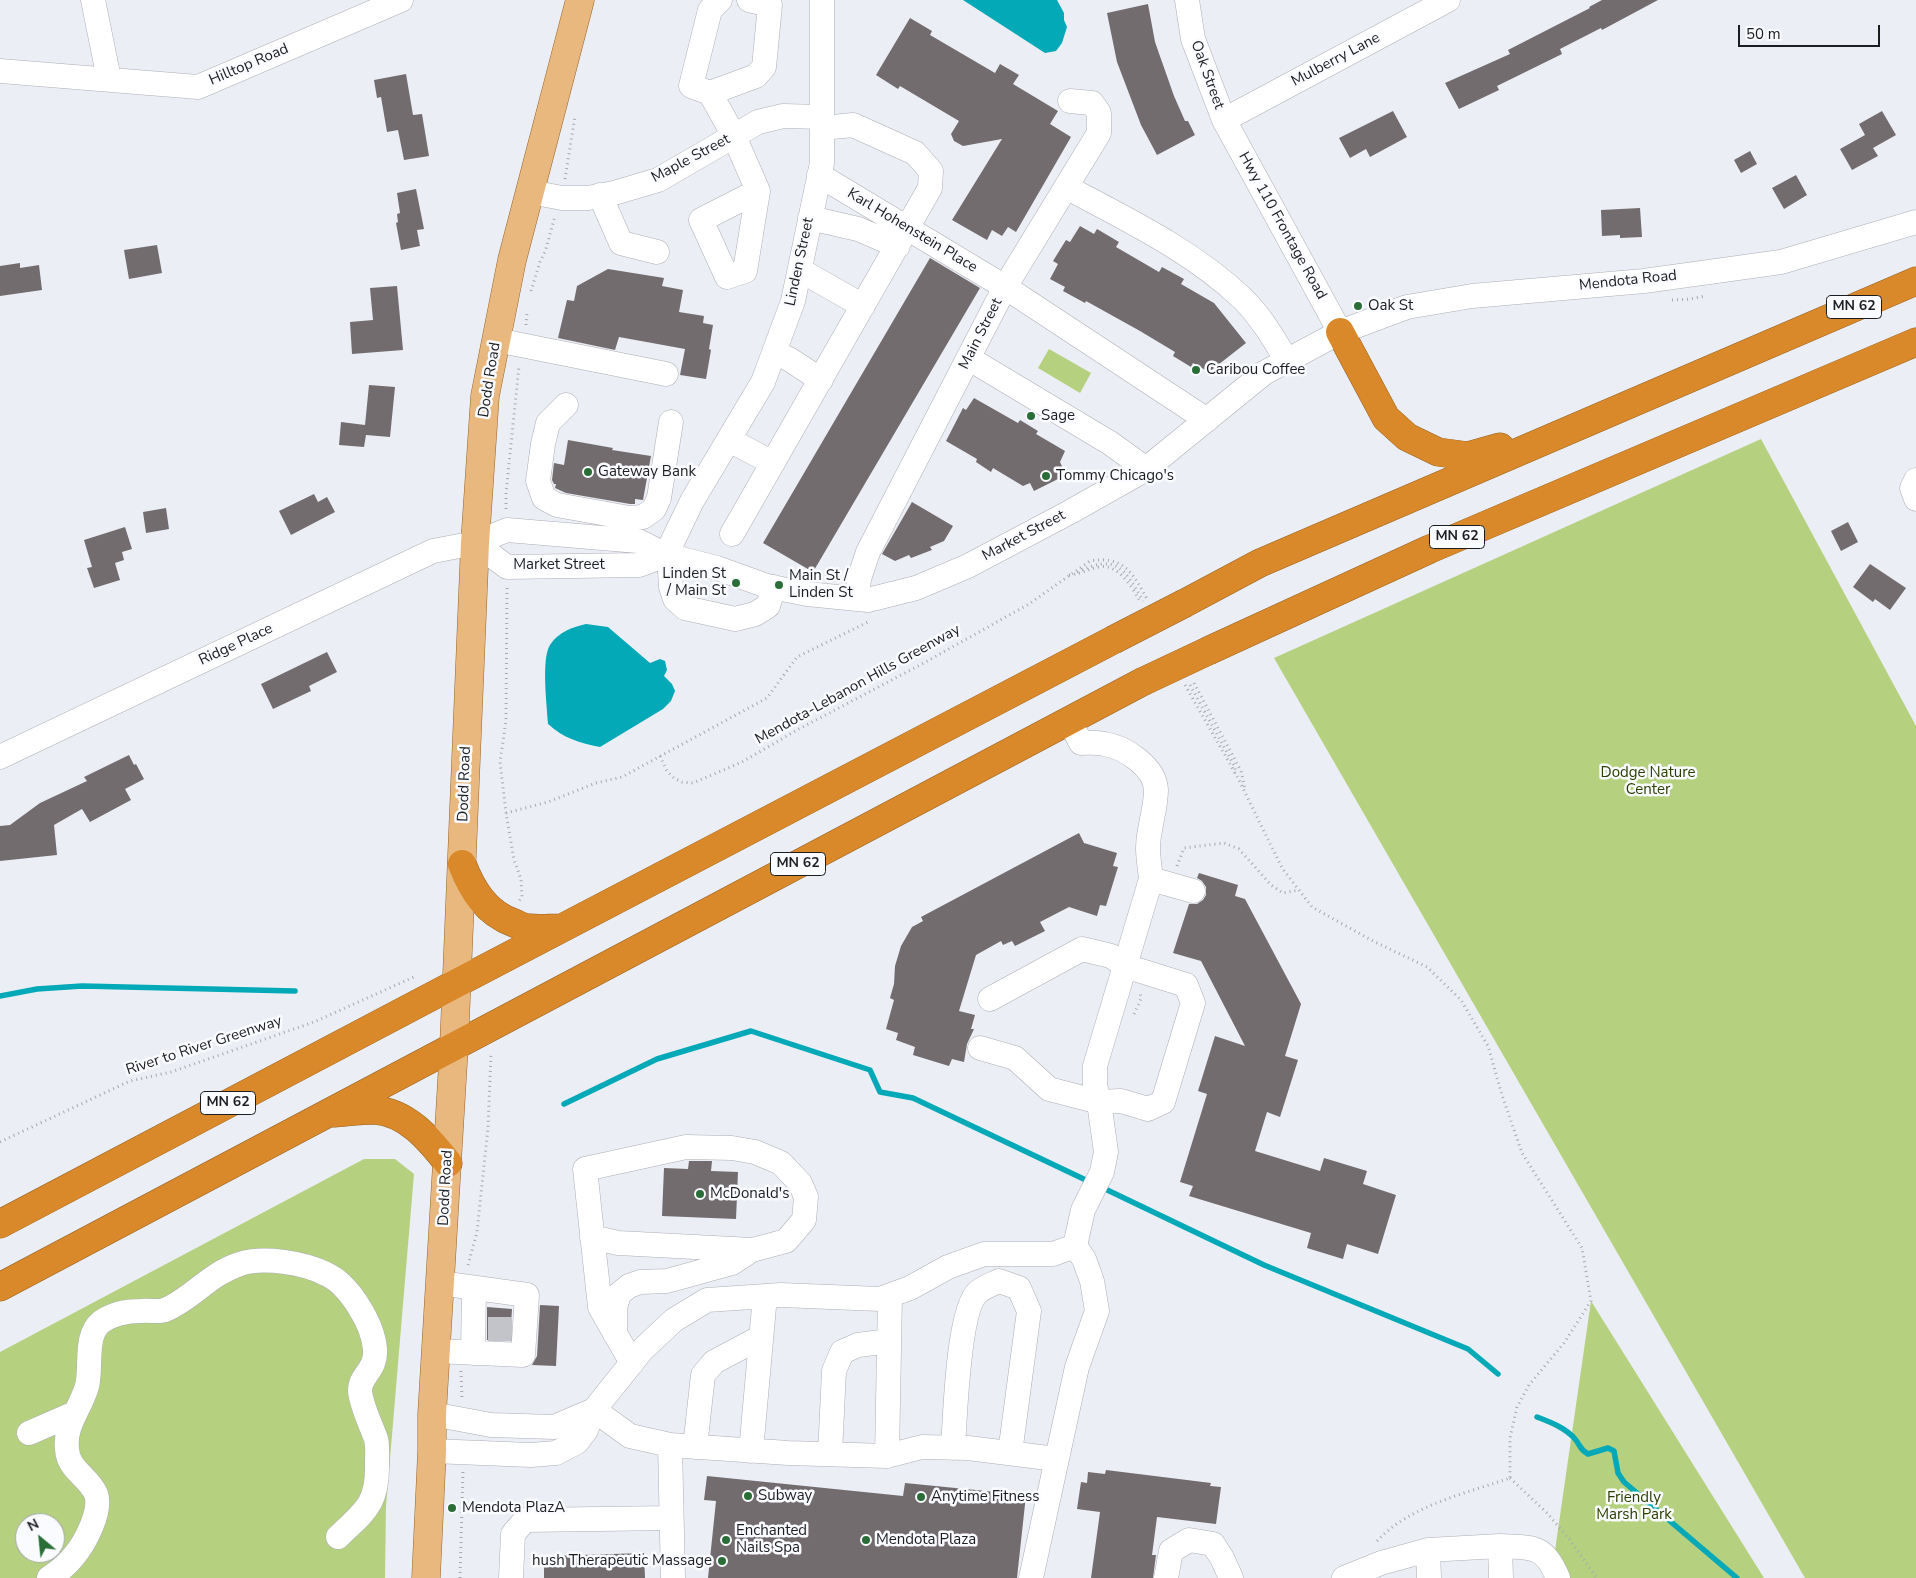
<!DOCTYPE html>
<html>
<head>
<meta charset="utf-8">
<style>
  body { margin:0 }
  #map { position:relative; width:1916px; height:1578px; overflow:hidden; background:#ebeef4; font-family:"Nunito Sans",sans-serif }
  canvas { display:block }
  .north { position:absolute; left:15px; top:1513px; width:50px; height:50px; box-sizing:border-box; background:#fafbff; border:1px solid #a1a2a6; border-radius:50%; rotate:332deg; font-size:14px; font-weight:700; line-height:20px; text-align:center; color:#1c1d20 }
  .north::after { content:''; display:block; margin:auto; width:18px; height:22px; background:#2a6d37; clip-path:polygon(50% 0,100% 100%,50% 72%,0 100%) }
  .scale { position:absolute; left:1738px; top:25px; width:142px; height:22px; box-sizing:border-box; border:2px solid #1c1d20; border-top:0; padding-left:6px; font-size:15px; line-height:18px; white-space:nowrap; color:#1c1d20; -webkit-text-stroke:4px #fafbff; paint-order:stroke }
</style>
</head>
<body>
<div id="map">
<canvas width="1916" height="1578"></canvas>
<div class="north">N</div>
<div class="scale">50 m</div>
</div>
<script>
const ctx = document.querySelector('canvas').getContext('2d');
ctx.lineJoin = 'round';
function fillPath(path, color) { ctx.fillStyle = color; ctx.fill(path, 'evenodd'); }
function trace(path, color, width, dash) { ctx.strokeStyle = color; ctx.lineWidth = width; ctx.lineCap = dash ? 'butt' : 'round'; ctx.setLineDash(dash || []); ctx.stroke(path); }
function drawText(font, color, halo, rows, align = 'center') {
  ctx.font = font + ' "Nunito Sans",sans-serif'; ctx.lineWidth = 5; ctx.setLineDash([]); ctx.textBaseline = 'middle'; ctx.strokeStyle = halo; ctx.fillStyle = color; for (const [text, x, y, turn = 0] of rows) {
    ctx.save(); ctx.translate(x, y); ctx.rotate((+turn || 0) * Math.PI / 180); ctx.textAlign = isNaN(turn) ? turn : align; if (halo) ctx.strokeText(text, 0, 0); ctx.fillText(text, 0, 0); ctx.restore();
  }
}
fillPath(new Path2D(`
  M 1049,349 L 1091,373 L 1080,393 L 1038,368 Z
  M 1761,439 L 1916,726 L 1916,1578 L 1805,1578 L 1274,658 Z
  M 364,1159 L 395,1159 L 414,1174 L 386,1506 L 385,1578 L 0,1578 L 0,1352 ZM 25,1523 L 55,1523 L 55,1553 L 25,1553 Z
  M 1591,1301 L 1764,1578 L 1551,1578 Z`), '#b5d180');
fillPath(new Path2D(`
  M 963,0 L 1057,0 L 1064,13 L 1064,20 L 1067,27 L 1062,43 L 1056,51 L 1045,53 Z
  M 586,624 L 608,627 L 650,663 L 660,659 L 665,661 L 667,670 L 664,676 L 672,684 L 675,691 L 671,701 L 663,709 L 600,747 C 580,743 563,738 548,724 C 547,706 541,659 550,645 C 558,632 573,627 586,624 Z`), '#03a9b7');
trace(new Path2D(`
  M 0,996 L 37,989 L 82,986 L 295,991
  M 564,1104 L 657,1059 L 751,1031 L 870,1070 L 880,1092 L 913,1098 L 1090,1182
  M 1101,1187 L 1264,1265 L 1468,1349 L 1498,1374
  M 1537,1417 C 1550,1422 1566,1428 1575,1439 C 1581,1446 1579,1449 1588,1454 L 1608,1448 L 1614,1451 L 1618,1473 L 1624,1482 L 1737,1578`), '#03a9b7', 5.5);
fillPath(new Path2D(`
  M 1602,0 L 1658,0 L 1602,30 L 1601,28 L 1560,49 L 1562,54 L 1497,86 L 1499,90 L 1459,109 L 1445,83 L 1510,54 L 1508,50 L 1590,8 L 1589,7 Z
  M 1148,4 L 1155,42 L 1174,96 L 1185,121 L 1188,121 L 1195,135 L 1157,155 L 1141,125 L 1117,62 L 1107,13 Z
  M 910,18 L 932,31 L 930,35 L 995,73 L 1000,64 L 1019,75 L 1013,84 L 1058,111 L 1050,124 L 1071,137 L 1016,232 L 1008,227 L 1002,236 L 992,230 L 987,240 L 952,220 L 1002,139 L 963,146 L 954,141 L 951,134 L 959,121 L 900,86 L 898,89 L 876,75 Z
  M 406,74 L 413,115 L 422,114 L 429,156 L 404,160 L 398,130 L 387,132 L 381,97 L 377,98 L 374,80 Z
  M 1393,111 L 1407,137 L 1370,157 L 1366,149 L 1350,158 L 1339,138 Z
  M 1882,111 L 1896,135 L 1873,148 L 1878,156 L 1852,170 L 1840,149 L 1865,135 L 1859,124 Z
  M 1750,151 L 1757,164 L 1741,173 L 1734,160 Z
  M 1796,175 L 1807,195 L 1784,209 L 1772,188 Z
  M 416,189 L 424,229 L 417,230 L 420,246 L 401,250 L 396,223 L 398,222 L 397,214 L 400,213 L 397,193 Z
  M 1640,208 L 1642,237 L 1620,238 L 1620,235 L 1602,236 L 1601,210 Z
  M 1080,226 L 1094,234 L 1097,229 L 1119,242 L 1116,247 L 1159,272 L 1162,267 L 1184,279 L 1181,284 L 1214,303 L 1246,343 L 1209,372 L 1193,363 L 1191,367 L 1173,356 L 1175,352 L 1140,331 L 1086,301 L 1085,303 L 1063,291 L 1065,287 L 1050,279 L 1058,264 L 1053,261 L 1066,240 L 1070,242 Z
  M 157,245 L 162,273 L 129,279 L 124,250 Z
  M 930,258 L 980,288 L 813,572 L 763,543 Z
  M 20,263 L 20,268 L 39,265 L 42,290 L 0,296 L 0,266 Z
  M 608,269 L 664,278 L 662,286 L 683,290 L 679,312 L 704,316 L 703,323 L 713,325 L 709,349 L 711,350 L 706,379 L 680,375 L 685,349 L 619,337 L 615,350 L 558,338 L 567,300 L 574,301 L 577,286 Z
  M 397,286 L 403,350 L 352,354 L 350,322 L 373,320 L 370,288 Z
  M 369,385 L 395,387 L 390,437 L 366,435 L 364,447 L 339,445 L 341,422 L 365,425 Z
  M 974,398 L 1018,423 L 1020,420 L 1038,431 L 1036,434 L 1065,451 L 1060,462 L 1066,475 L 1034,491 L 1030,483 L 1023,486 L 993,468 L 991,472 L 976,462 L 977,459 L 946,441 L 963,408 L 966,410 Z
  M 568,440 L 613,448 L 612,450 L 651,456 L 643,500 L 635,499 L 635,504 L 630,504 L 566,493 L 555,488 L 556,484 L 554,484 L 552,480 L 554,463 L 564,465 Z
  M 314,494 L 318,502 L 327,497 L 335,512 L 291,535 L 279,511 Z
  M 912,502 L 953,526 L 944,541 L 930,547 L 932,550 L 911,558 L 909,555 L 895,561 L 882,554 Z
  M 166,508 L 169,529 L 146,533 L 143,512 Z
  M 1848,522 L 1858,542 L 1841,551 L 1831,531 Z
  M 125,527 L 132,549 L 122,552 L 124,560 L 115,563 L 120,580 L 94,588 L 87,568 L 92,567 L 84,540 Z
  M 1870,564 L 1906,588 L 1890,610 L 1875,599 L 1873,602 L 1853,587 Z
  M 327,652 L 337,672 L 309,686 L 311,691 L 273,709 L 261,684 Z
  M 129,755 L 134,765 L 136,764 L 144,779 L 125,789 L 131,800 L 90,822 L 82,809 L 54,825 L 57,855 L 0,861 L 0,826 L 10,825 L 40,803 L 87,781 L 84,777 Z
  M 1079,833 L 1084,843 L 1117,853 L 1113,866 L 1118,867 L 1106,906 L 1100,905 L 1097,916 L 1069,907 L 1040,922 L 1045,931 L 1015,946 L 1012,941 L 1003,945 L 1001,941 L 976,955 L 959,1011 L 975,1015 L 971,1029 L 974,1029 L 967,1044 L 964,1062 L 952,1059 L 949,1066 L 913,1055 L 915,1047 L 896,1040 L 898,1033 L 886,1029 L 894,1000 L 890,998 L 894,984 L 895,966 L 901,946 L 912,927 L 923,921 L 921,917 Z
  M 1199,873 L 1238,885 L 1235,896 L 1245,899 L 1301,1004 L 1285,1056 L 1298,1060 L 1280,1117 L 1267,1112 L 1255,1151 L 1320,1171 L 1324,1158 L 1367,1171 L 1363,1184 L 1396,1195 L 1378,1254 L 1347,1244 L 1343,1259 L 1307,1248 L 1311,1233 L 1189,1196 L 1193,1186 L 1180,1182 L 1207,1094 L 1198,1091 L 1215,1036 L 1245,1046 L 1201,961 L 1173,953 L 1189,904 L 1197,904 L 1203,900 L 1206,895 L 1206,887 L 1202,881 L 1197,878 Z
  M 689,1161 L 712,1161 L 711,1171 L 738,1172 L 736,1219 L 662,1216 L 664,1168 L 688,1169 Z
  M 540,1305 L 559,1306 L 556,1366 L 532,1365 L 537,1356 Z
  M 487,1307 L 512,1309 L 510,1341 L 487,1340 Z
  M 1106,1470 L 1211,1483 L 1210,1486 L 1221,1487 L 1216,1524 L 1157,1517 L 1152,1555 L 1156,1555 L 1153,1578 L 1091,1578 L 1100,1512 L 1077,1509 L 1081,1482 L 1087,1483 L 1088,1472 L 1105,1474 Z
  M 707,1476 L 903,1496 L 905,1483 L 1026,1495 L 1017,1578 L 708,1578 L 716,1501 L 704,1500 Z
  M 644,1553 L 645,1578 L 544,1578 L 544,1562 L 551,1556 Z`), '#726c6f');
trace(new Path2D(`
  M 500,1341 L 500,1308`), '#c2c4ca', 24, [24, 12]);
const minor = new Path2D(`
  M 93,0 L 109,79
  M 720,0 L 710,10 L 691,86 L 710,93 L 756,76 L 764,67 L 770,5 L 749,0
  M 1187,0 L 1193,39 L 1224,120 L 1340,332
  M 0,71 L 198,87 L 401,0
  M 710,93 L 734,136 L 758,191 L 745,271 L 727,277 L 701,220 L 758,191
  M 1224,120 L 1448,0
  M 819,175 L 1005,287 L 1207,420
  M 1066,187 C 1126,219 1193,251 1243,299 C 1261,317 1274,339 1287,361
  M 530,192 L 562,198 L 588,198 L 614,193 L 658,180 L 758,122 L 783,116 L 822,117
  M 600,195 L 621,243 L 657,252
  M 810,218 L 858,229 L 898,246
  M 800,270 L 863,306
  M 496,340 L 666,374
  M 774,352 L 789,359 L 821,380
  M 968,358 L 1110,443 L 1146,469
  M 566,405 L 548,423 L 543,444 L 538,481 L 544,498 L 557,505 L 629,518 L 643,517 L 654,509 L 659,498 L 671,422
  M 729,440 L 773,463
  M 1916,480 L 1912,488 L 1916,499
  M 732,534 L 930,188 L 931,171 L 915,153 L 853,125 L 822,128
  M 475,543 L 507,567 L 639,565 L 666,555
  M 666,555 L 692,501 L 763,382 L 793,301 L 822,163 L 822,0
  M 669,556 L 671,587 L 675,599 L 685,608 L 735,619 L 755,614 L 768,606 L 774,587
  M 857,599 L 859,579 L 868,552 L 1005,287 L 1099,133 L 1099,113 L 1092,103 L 1070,101
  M 1069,720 L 1081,743 C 1089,743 1097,742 1104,744 C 1125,747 1155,767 1156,790 C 1156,810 1148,829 1148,848 C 1148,858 1150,869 1151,879 L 1095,1066 L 1095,1085 L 1099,1102 L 1106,1152 L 1102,1172 L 1083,1210 L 1075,1246
  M 0,757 L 433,551 L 475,543 L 507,530 L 638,541 L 666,555 L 717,568 L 767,586 L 807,594 L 868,600 L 916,588 L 968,566 L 1070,512 L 1146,469 L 1264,373 L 1340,332 L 1407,307 L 1472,296 L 1644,281 L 1781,262 L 1916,222
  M 1151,879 L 1193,891
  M 980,1048 L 1015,1058 L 1049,1089 L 1099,1102 L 1121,1101 L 1148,1109 L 1163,1102 L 1193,1003 L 1186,985 L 1125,966 L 1111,956 L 1082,949 L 990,999
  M 592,1237 L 618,1243 L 752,1250
  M 615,1334 L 615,1308 L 619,1294 L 629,1286 L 640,1282 L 667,1281 L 732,1263 L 752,1250 L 786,1241 L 804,1220 L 806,1197 L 800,1183 L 781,1163 L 755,1152 L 732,1148 L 686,1147 L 585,1169 L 600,1307 L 632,1363
  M 436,1351 L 523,1355 L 527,1295 L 440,1283
  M 473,1353 L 474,1288
  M 594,1410 L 630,1436 L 670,1445 L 673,1578
  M 432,1414 L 491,1425 L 554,1427 L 594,1410
  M 29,1433 L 75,1413
  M 670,1445 L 788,1453 L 887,1456 L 922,1447 L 968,1448 L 1056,1459
  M 695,1447 L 703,1375 L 714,1362 L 761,1337
  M 953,1448 C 955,1419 958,1309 978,1292 C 984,1287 993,1284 999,1281 L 1019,1288 L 1029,1311 L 1010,1453
  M 432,1451 L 531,1455 L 556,1453 L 577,1442 L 586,1430 L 594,1410 L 642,1350 L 674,1320 L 707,1300 L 781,1295 L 880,1299 L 910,1288 L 948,1267 L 984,1254 L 1053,1254 L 1075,1246 L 1084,1259 L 1092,1281 L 1097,1311 L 1077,1367 L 1031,1578
  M 751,1451 L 765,1296
  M 830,1454 L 834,1371 L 842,1352 L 858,1345 L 889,1341
  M 887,1456 L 890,1296
  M 1500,1546 C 1533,1548 1544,1544 1558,1578
  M 1428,1550 L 1429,1578
  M 49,1578 C 58,1572 68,1564 74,1556 C 85,1543 102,1511 96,1494 C 88,1476 68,1470 67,1449 C 64,1425 81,1408 87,1386 C 92,1367 84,1336 101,1322 C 112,1314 127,1311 141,1311 C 155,1310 160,1314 173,1306 C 197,1293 212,1273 240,1264 C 263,1256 305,1263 326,1274 C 349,1284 373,1324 375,1349 C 377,1370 359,1376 360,1391 C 361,1405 371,1425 376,1439 C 378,1447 377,1455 377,1464 C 378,1504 365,1511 338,1537
  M 511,1578 L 513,1534 L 525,1520 L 671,1518
  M 1166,1578 L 1171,1551 L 1189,1540 L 1213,1544 L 1222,1558 L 1231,1578
  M 1344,1578 L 1381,1563 L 1428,1550 L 1500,1546 L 1501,1578`);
const major = new Path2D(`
  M 426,1578 L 432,1451 L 432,1414 L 454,1046 L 475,543 L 485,396 L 512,260 L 580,0`);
const highway = new Path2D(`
  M 1340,332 L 1386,418 L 1407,437 L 1438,452 L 1468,456 L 1500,447
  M 1185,603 L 1260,563 L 1916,281
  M 1210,650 L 1430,549 L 1916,342
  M 462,864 C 472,890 486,913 514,923 C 519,925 524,928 529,928 C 539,929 550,928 560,928
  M 334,1113 C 347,1112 361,1110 374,1110 C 407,1112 429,1139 448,1163
  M 0,1224 L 457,983 L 1113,640
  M 0,1287 L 1142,682`);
trace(minor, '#acaeb4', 25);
trace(major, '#976326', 29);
trace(highway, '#976326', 29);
trace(new Path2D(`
  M 565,179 L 575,116
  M 531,291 L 540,262 L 545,252 L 555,216
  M 1672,300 L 1691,299 L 1705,296
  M 526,325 L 527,312
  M 506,509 L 506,493 L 519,366
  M 1077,572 C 1116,554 1124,567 1143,601
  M 1069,575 C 1082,574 1088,569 1099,567 C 1118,563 1132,587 1139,600
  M 507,588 L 506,720 L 500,762 L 506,813 L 514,860 L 521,879 L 522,897 L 519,901
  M 1194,683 L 1241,771 L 1245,789
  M 1185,685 L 1238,778 L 1282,868 L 1312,907 L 1373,941 L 1427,967 L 1461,1000 L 1488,1046 L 1502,1095 L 1522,1153 L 1582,1248 L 1591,1301 L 1564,1343 L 1529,1385 L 1517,1407 L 1510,1438 L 1510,1478
  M 1190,685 L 1235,767 L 1235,774
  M 660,756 L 667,771 L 674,778 L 682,782 L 693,783 L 742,762 L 799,729 L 922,664 L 1029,604 L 1090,561 C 1123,555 1133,573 1147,599
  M 506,813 L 548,802 L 596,783 L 622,777 L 767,698 L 797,657 L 868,622
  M 1177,866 L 1184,848 L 1224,843 L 1239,849 L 1271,885 L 1283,893 L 1299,890
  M 1134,1014 L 1141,999 L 1140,991
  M 0,1142 L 130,1081 L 171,1072 L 314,1022 L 416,976
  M 468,1265 L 477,1232 L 488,1128 L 491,1054
  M 461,1371 L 462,1400
  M 1510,1478 L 1548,1514 L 1569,1539 L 1597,1578
  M 1377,1541 C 1411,1505 1464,1494 1510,1478
  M 460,1578 L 463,1471`), '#a7a9ae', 3, [1, 4]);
trace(minor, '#fff', 24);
trace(major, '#e8b87f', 28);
trace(highway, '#d98929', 28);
const highwayBridge = new Path2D(`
  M 1113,640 L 1185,603
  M 1142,682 L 1210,650`);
trace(highwayBridge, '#976326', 29, []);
trace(highwayBridge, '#d98929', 28);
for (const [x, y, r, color] of [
  [1358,306,5,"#2a6d37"],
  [1196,370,5,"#2a6d37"],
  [1031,416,5,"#2a6d37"],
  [588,472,5,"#2a6d37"],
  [1046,476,5,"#2a6d37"],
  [736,583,5,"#2a6d37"],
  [779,585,5,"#2a6d37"],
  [700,1194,5,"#2a6d37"],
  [748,1496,5,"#2a6d37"],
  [921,1497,5,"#2a6d37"],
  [452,1508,5,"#2a6d37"],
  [726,1540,5,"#2a6d37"],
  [866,1540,5,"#2a6d37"],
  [722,1561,5,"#2a6d37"]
]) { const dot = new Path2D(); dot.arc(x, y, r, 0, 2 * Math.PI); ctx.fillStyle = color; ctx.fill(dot); trace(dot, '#fafbff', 2); }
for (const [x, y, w] of [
  [1854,307,55],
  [1457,537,55],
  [798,864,55],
  [228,1103,55]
]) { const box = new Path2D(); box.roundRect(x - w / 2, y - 11.5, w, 23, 4); ctx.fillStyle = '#fafbff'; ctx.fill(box); trace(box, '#1c1d20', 1); }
drawText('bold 14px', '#1c1d20', null, [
  ["MN 62",1854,307],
  ["MN 62",1457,537],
  ["MN 62",798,864],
  ["MN 62",228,1103]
]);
drawText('15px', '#1c1d20', '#fafbff', [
  ["Mulberry Lane",1336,60,-28],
  ["Hilltop Road",249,65,-23],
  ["Oak Street",1207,75,70],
  ["Maple Street",691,159,-28],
  ["Hwy 110 Frontage Road",1282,226,61],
  ["Karl Hohenstein Place",912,231,31],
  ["Linden Street",800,262,-78],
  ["Mendota Road",1628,281,-6],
  ["Main Street",981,334,-63],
  ["Dodd Road",490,380,-81],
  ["Market Street",1024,536,-28],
  ["Market Street",559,565],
  ["Ridge Place",236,645,-25],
  ["Mendota-Lebanon Hills Greenway",858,685,-29],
  ["Dodd Road",465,784,-88],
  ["River to River Greenway",204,1046,-18],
  ["Dodd Road",446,1188,-87]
]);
drawText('15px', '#1c1d20', '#fafbff', [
  ["Oak St",1368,306],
  ["Caribou Coffee",1206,370],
  ["Sage",1041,416],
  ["Gateway Bank",598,472],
  ["Tommy Chicago's",1056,476],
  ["Linden St",726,574,"right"],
  ["/ Main St",726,591,"right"],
  ["Main St /",789,576],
  ["Linden St",789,593],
  ["McDonald's",710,1194],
  ["Subway",758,1496],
  ["Anytime Fitness",931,1497],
  ["Mendota PlazA",462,1508],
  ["Enchanted",736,1531],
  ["Nails Spa",736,1548],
  ["Mendota Plaza",876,1540],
  ["hush Therapeutic Massage",712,1561,"right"]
], 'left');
drawText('15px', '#2e3e00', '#fafbff', [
  ["Dodge Nature",1648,773],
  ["Center",1648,790],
  ["Friendly",1634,1498],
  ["Marsh Park",1634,1515]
]);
</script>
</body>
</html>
